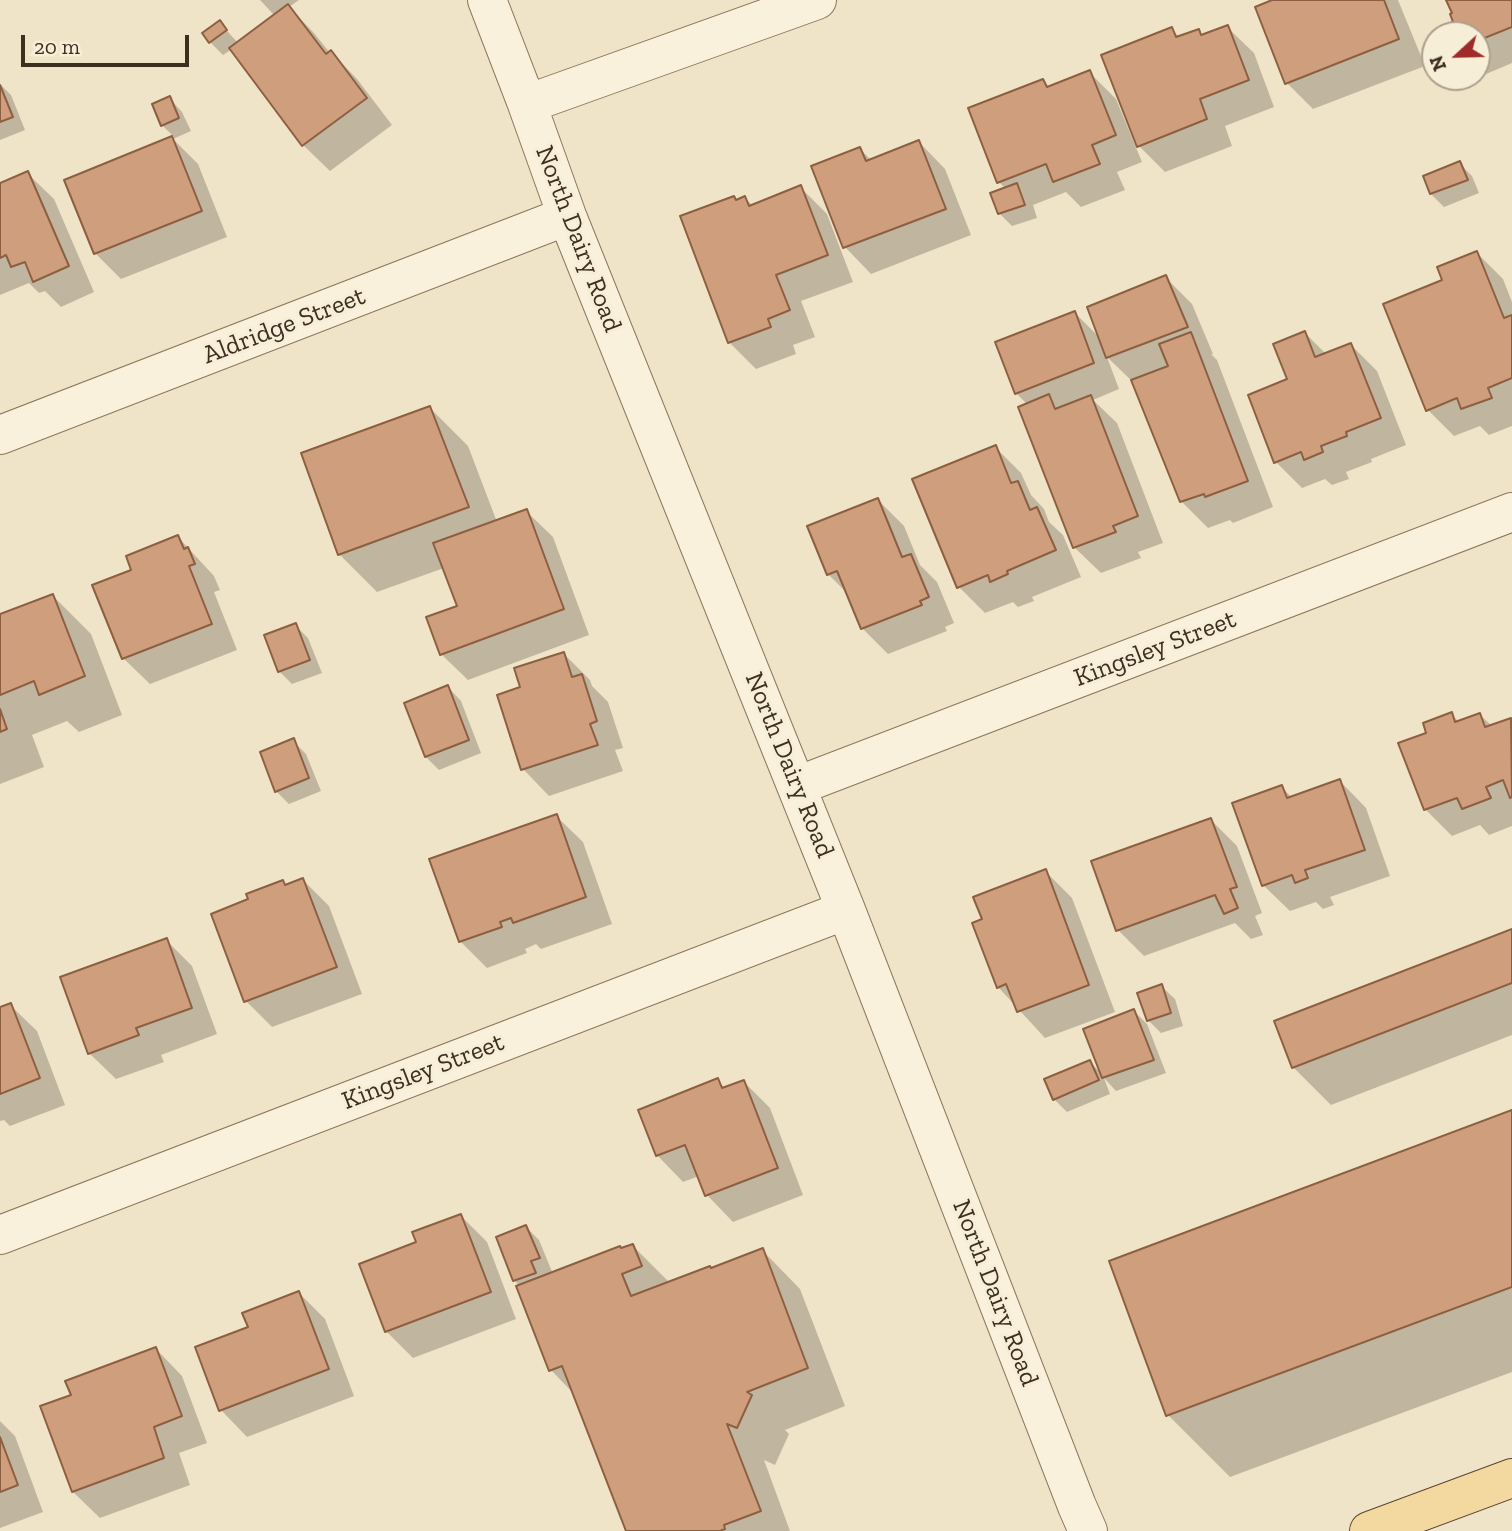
<!DOCTYPE html>
<html>
<head>
<meta charset="utf-8">
<style>
  body { margin:0 }
  #map { position:relative; width:1512px; height:1531px; overflow:hidden; background:#f0e4c8; font-family:"Zilla Slab",serif }
  canvas { display:block }
  .north { position:absolute; left:1421px; top:21px; width:70px; height:70px; box-sizing:border-box; background:#f7eed8; border:2px solid #ada18e; border-radius:50%; rotate:248deg; font-size:19px; font-weight:700; line-height:28px; text-align:center; color:#3d2e20 }
  .north::after { content:''; display:block; margin:auto; width:24px; height:32px; background:#9e2a2b; clip-path:polygon(50% 0,100% 100%,50% 72%,0 100%) }
  .scale { position:absolute; left:21px; top:35px; width:168px; height:32px; box-sizing:border-box; border:4px solid #3d2e20; border-top:0; padding-left:9px; font-size:21px; line-height:24px; white-space:nowrap; color:#3d2e20; -webkit-text-stroke:5px #f7eed8; paint-order:stroke }
</style>
</head>
<body>
<div id="map">
<canvas width="1512" height="1531"></canvas>
<div class="north">N</div>
<div class="scale">20 m</div>
</div>
<script>
const ctx = document.querySelector('canvas').getContext('2d');
ctx.lineJoin = 'round';
function fillPath(path, color) { ctx.fillStyle = color; ctx.fill(path, 'evenodd'); }
function trace(path, color, width, dash) { ctx.strokeStyle = color; ctx.lineWidth = width; ctx.lineCap = dash ? 'butt' : 'round'; ctx.setLineDash(dash || []); ctx.stroke(path); }
function drawText(font, color, halo, rows, align = 'center') {
  ctx.font = font + ' "Zilla Slab",serif'; ctx.lineWidth = 6; ctx.setLineDash([]); ctx.textBaseline = 'middle'; ctx.strokeStyle = halo; ctx.fillStyle = color; for (const [text, x, y, turn = 0] of rows) {
    ctx.save(); ctx.translate(x, y); ctx.rotate((+turn || 0) * Math.PI / 180); ctx.textAlign = isNaN(turn) ? turn : align; if (halo) ctx.strokeText(text, 0, 0); ctx.fillText(text, 0, 0); ctx.restore();
  }
}
fillPath(new Path2D(`
  M 260,0 L 299,0 L 289,7 L 314,33 L 330,53 L 331,52 L 357,79 L 392,125 L 330,171 L 303,145 L 232,49 L 223,55 L 210,42 L 204,33 L 219,22 L 238,43 L 275,16 Z
  M 1277,0 L 1398,0 L 1425,66 L 1313,109 L 1287,83 Z
  M 1448,0 L 1512,0 L 1512,63 L 1479,77 L 1477,75 L 1477,35 L 1446,35 L 1455,22 Z
  M 1227,27 L 1254,53 L 1274,107 L 1225,126 L 1232,146 L 1165,172 L 1135,142 L 1172,29 L 1180,38 L 1198,31 L 1204,36 Z
  M 1090,73 L 1116,99 L 1142,162 L 1117,172 L 1125,190 L 1081,207 L 1066,192 L 1033,205 L 1037,218 L 1012,226 L 999,213 L 1006,189 L 999,182 L 1043,81 L 1050,88 Z
  M 0,84 L 11,95 L 25,130 L 0,140 Z
  M 169,98 L 182,112 L 191,131 L 173,139 L 198,164 L 227,237 L 121,279 L 95,253 L 66,181 L 174,137 L 162,125 Z
  M 919,142 L 945,169 L 971,235 L 871,274 L 845,247 L 813,167 L 860,149 L 871,160 Z
  M 1459,163 L 1472,176 L 1479,193 L 1444,207 L 1431,194 L 1425,177 Z
  M 27,173 L 54,199 L 94,292 L 61,307 L 45,291 L 39,293 L 29,283 L 0,295 L 0,185 Z
  M 800,187 L 827,214 L 853,282 L 801,301 L 815,337 L 793,345 L 796,354 L 756,369 L 729,342 L 682,217 L 745,198 L 753,206 Z
  M 1477,253 L 1503,279 L 1512,302 L 1512,426 L 1489,435 L 1480,426 L 1454,436 L 1428,410 L 1444,281 Z
  M 1166,278 L 1192,304 L 1213,354 L 1211,354 L 1217,360 L 1273,507 L 1233,523 L 1230,520 L 1208,528 L 1181,501 L 1135,384 L 1107,357 L 1119,389 L 1093,400 L 1117,423 L 1163,543 L 1138,552 L 1141,558 L 1101,573 L 1074,547 L 1028,405 L 1016,393 L 1075,313 L 1101,339 Z
  M 1305,333 L 1326,354 L 1351,345 L 1377,371 L 1406,445 L 1371,459 L 1372,462 L 1346,472 L 1349,479 L 1332,485 L 1325,479 L 1302,488 L 1276,462 L 1289,380 Z
  M 430,408 L 468,446 L 497,522 L 526,511 L 553,537 L 589,635 L 468,680 L 441,654 L 459,607 L 444,568 L 377,592 L 339,554 Z
  M 995,447 L 1021,473 L 1031,495 L 1044,509 L 1049,522 L 1063,535 L 1081,577 L 1032,597 L 1034,601 L 1018,607 L 1013,602 L 985,613 L 959,587 Z
  M 878,500 L 904,526 L 920,565 L 937,582 L 954,623 L 945,627 L 947,631 L 888,654 L 862,628 L 848,594 L 828,574 Z
  M 178,537 L 214,576 L 220,590 L 214,592 L 237,650 L 150,684 L 123,658 L 134,571 Z
  M 53,596 L 91,634 L 122,715 L 79,732 L 67,721 L 32,735 L 44,767 L 0,784 L 0,616 Z
  M 295,625 L 308,638 L 322,673 L 292,684 L 279,671 Z
  M 564,654 L 590,680 L 592,686 L 608,702 L 623,748 L 615,750 L 623,771 L 549,796 L 523,769 L 522,689 Z
  M 448,687 L 461,701 L 481,753 L 439,770 L 426,757 Z
  M 1451,714 L 1459,722 L 1480,715 L 1492,726 L 1510,720 L 1512,722 L 1512,826 L 1489,835 L 1480,825 L 1452,836 L 1425,809 L 1428,734 Z
  M 293,741 L 306,754 L 321,791 L 289,804 L 276,791 Z
  M 1340,781 L 1366,808 L 1390,876 L 1330,897 L 1334,905 L 1323,909 L 1316,902 L 1290,911 L 1263,885 L 1282,787 L 1292,798 Z
  M 556,816 L 583,842 L 612,924 L 541,949 L 536,944 L 525,949 L 527,953 L 487,968 L 460,941 Z
  M 1211,820 L 1237,846 L 1262,913 L 1255,916 L 1263,935 L 1251,939 L 1235,923 L 1144,956 L 1118,930 Z
  M 1045,871 L 1072,898 L 1115,1012 L 1045,1038 L 998,987 L 984,920 Z
  M 303,880 L 329,906 L 362,994 L 272,1027 L 246,1001 L 251,900 L 282,882 L 286,886 Z
  M 1512,931 L 1512,1035 L 1331,1105 L 1293,1067 Z
  M 166,940 L 192,966 L 217,1034 L 161,1055 L 164,1062 L 116,1079 L 89,1053 Z
  M 1161,986 L 1175,999 L 1183,1026 L 1161,1033 L 1148,1020 Z
  M 10,1005 L 37,1031 L 65,1105 L 10,1126 L 4,1120 L 0,1121 L 0,1009 Z
  M 1134,1011 L 1147,1024 L 1166,1073 L 1116,1091 L 1104,1078 L 1110,1094 L 1067,1112 L 1054,1099 L 1090,1062 L 1102,1074 Z
  M 718,1081 L 726,1089 L 744,1082 L 770,1108 L 803,1195 L 733,1222 L 707,1195 L 699,1176 L 683,1182 L 657,1155 Z
  M 1512,1112 L 1512,1372 L 1230,1477 L 1168,1415 Z
  M 461,1216 L 487,1242 L 516,1319 L 413,1358 L 386,1331 L 418,1243 Z
  M 526,1227 L 539,1240 L 553,1274 L 633,1246 L 670,1283 L 711,1270 L 762,1250 L 800,1289 L 845,1406 L 785,1430 L 789,1434 L 775,1465 L 764,1460 L 790,1531 L 628,1531 L 575,1395 L 551,1370 L 520,1286 L 514,1280 Z
  M 299,1293 L 325,1319 L 354,1396 L 247,1437 L 221,1410 L 198,1348 L 250,1328 Z
  M 156,1349 L 182,1376 L 207,1443 L 179,1453 L 190,1485 L 100,1518 L 73,1492 L 42,1407 L 73,1396 Z
  M 0,1421 L 15,1436 L 43,1512 L 0,1528 Z`), '#0003');
const building = new Path2D(`
  M 1272,0 L 1384,0 L 1399,39 L 1285,84 L 1255,7 Z
  M 1446,0 L 1512,0 L 1512,27 L 1477,41 L 1477,35 L 1444,35 L 1441,26 L 1453,22 L 1450,14 L 1452,13 Z
  M 288,4 L 326,54 L 331,50 L 367,98 L 302,146 L 229,48 Z
  M 220,20 L 227,30 L 209,43 L 202,33 Z
  M 1228,25 L 1249,80 L 1200,99 L 1207,119 L 1137,147 L 1101,55 L 1172,27 L 1176,37 L 1199,29 L 1201,35 Z
  M 1090,70 L 1116,135 L 1092,145 L 1100,164 L 1053,182 L 1046,164 L 997,183 L 968,108 L 1043,79 L 1047,87 Z
  M 0,85 L 13,117 L 0,122 Z
  M 170,96 L 179,118 L 161,126 L 152,104 Z
  M 172,136 L 202,211 L 94,254 L 64,180 Z
  M 919,140 L 946,209 L 843,248 L 811,166 L 860,147 L 866,161 Z
  M 1460,161 L 1468,180 L 1430,194 L 1423,176 Z
  M 28,171 L 69,266 L 33,282 L 25,262 L 11,267 L 6,255 L 0,258 L 0,183 Z
  M 1017,183 L 1025,205 L 998,214 L 990,193 Z
  M 801,185 L 828,255 L 776,275 L 790,310 L 768,319 L 771,327 L 728,343 L 680,216 L 734,196 L 736,200 L 745,196 L 749,206 Z
  M 1477,251 L 1504,318 L 1512,315 L 1512,378 L 1488,388 L 1492,398 L 1461,409 L 1457,398 L 1426,411 L 1383,304 L 1442,280 L 1437,267 Z
  M 1166,275 L 1188,327 L 1106,358 L 1087,307 Z
  M 1075,311 L 1094,363 L 1015,394 L 995,342 Z
  M 1305,331 L 1315,357 L 1351,343 L 1381,418 L 1346,432 L 1347,436 L 1321,446 L 1323,452 L 1304,460 L 1301,452 L 1274,463 L 1248,395 L 1287,379 L 1273,344 Z
  M 1191,332 L 1248,481 L 1205,497 L 1204,494 L 1180,502 L 1131,380 L 1168,366 L 1159,344 Z
  M 1049,394 L 1055,409 L 1091,395 L 1138,516 L 1113,526 L 1116,532 L 1073,548 L 1018,407 Z
  M 430,406 L 469,507 L 338,555 L 301,453 Z
  M 996,445 L 1011,483 L 1018,481 L 1030,510 L 1037,507 L 1056,550 L 1007,571 L 1008,574 L 990,582 L 988,575 L 957,588 L 912,479 Z
  M 878,498 L 902,557 L 911,554 L 929,597 L 920,601 L 922,605 L 861,629 L 837,571 L 827,575 L 807,526 Z
  M 527,509 L 564,609 L 440,655 L 426,617 L 457,606 L 433,543 Z
  M 178,535 L 184,549 L 188,547 L 195,564 L 189,566 L 212,624 L 122,659 L 92,585 L 131,570 L 126,556 Z
  M 53,594 L 85,676 L 39,695 L 34,681 L 0,695 L 0,614 Z
  M 296,623 L 310,660 L 278,672 L 264,635 Z
  M 564,652 L 572,677 L 582,674 L 597,721 L 590,724 L 598,745 L 521,770 L 497,695 L 520,687 L 514,668 Z
  M 448,685 L 469,740 L 425,757 L 404,703 Z
  M 0,709 L 7,729 L 0,732 Z
  M 1452,712 L 1455,722 L 1480,713 L 1485,727 L 1511,718 L 1512,797 L 1510,798 L 1503,780 L 1486,787 L 1491,798 L 1462,809 L 1457,798 L 1424,810 L 1398,743 L 1426,733 L 1423,723 Z
  M 294,738 L 309,778 L 275,792 L 260,752 Z
  M 1340,779 L 1365,850 L 1305,870 L 1308,878 L 1295,883 L 1292,875 L 1262,886 L 1232,803 L 1282,785 L 1287,798 Z
  M 557,814 L 586,897 L 513,923 L 511,918 L 500,922 L 502,927 L 459,942 L 429,859 Z
  M 1211,818 L 1237,887 L 1230,889 L 1238,908 L 1224,914 L 1215,895 L 1116,931 L 1091,861 Z
  M 1046,869 L 1089,985 L 1017,1012 L 1006,984 L 997,988 L 972,923 L 982,919 L 973,897 Z
  M 303,878 L 337,967 L 244,1002 L 211,914 L 248,899 L 246,894 L 283,880 L 285,885 Z
  M 1512,929 L 1512,983 L 1292,1068 L 1274,1021 Z
  M 167,938 L 192,1008 L 136,1028 L 139,1035 L 88,1054 L 60,977 Z
  M 1162,984 L 1171,1013 L 1147,1021 L 1137,993 Z
  M 11,1003 L 40,1078 L 0,1094 L 0,1007 Z
  M 1134,1009 L 1154,1060 L 1102,1078 L 1083,1029 Z
  M 1090,1060 L 1099,1080 L 1053,1100 L 1044,1079 Z
  M 718,1078 L 722,1088 L 744,1080 L 778,1168 L 705,1196 L 685,1145 L 656,1156 L 638,1110 Z
  M 1512,1110 L 1512,1287 L 1166,1416 L 1109,1261 Z
  M 461,1214 L 491,1292 L 385,1332 L 359,1264 L 416,1242 L 412,1232 Z
  M 526,1225 L 540,1258 L 531,1261 L 536,1273 L 513,1281 L 496,1237 Z
  M 633,1244 L 642,1266 L 622,1274 L 631,1296 L 710,1266 L 711,1268 L 763,1248 L 808,1368 L 747,1392 L 752,1395 L 737,1428 L 727,1424 L 761,1511 L 724,1525 L 725,1529 L 720,1531 L 626,1531 L 562,1366 L 549,1371 L 516,1286 L 620,1246 L 621,1248 Z
  M 299,1291 L 329,1369 L 219,1411 L 195,1347 L 248,1327 L 242,1313 Z
  M 156,1347 L 182,1416 L 154,1427 L 164,1458 L 72,1492 L 40,1406 L 71,1395 L 65,1381 Z
  M 0,1437 L 18,1485 L 0,1492 Z`);
fillPath(building, '#cf9f7d');
trace(building, '#8d5f41', 2);
const minor = new Path2D(`
  M 487,0 L 527,104 L 567,216 L 846,910 L 1077,1506 L 1088,1531
  M 527,104 L 817,0
  M 0,435 L 567,216
  M 797,786 L 1512,512
  M 0,1235 L 846,910`);
const major = new Path2D(`
  M 1369,1531 L 1512,1478`);
trace(minor, '#8d765c', 40);
trace(major, '#5b4430', 40);
trace(minor, '#faf1dc', 38);
trace(major, '#f3d9a0', 38);
drawText('26px', '#3d2e20', '#f7eed8', [
  ["North Dairy Road",578,239,69],
  ["Aldridge Street",284,326,-21],
  ["Kingsley Street",1155,649,-21],
  ["North Dairy Road",789,765,68],
  ["Kingsley Street",423,1072,-21],
  ["North Dairy Road",995,1293,69]
]);
</script>
</body>
</html>
